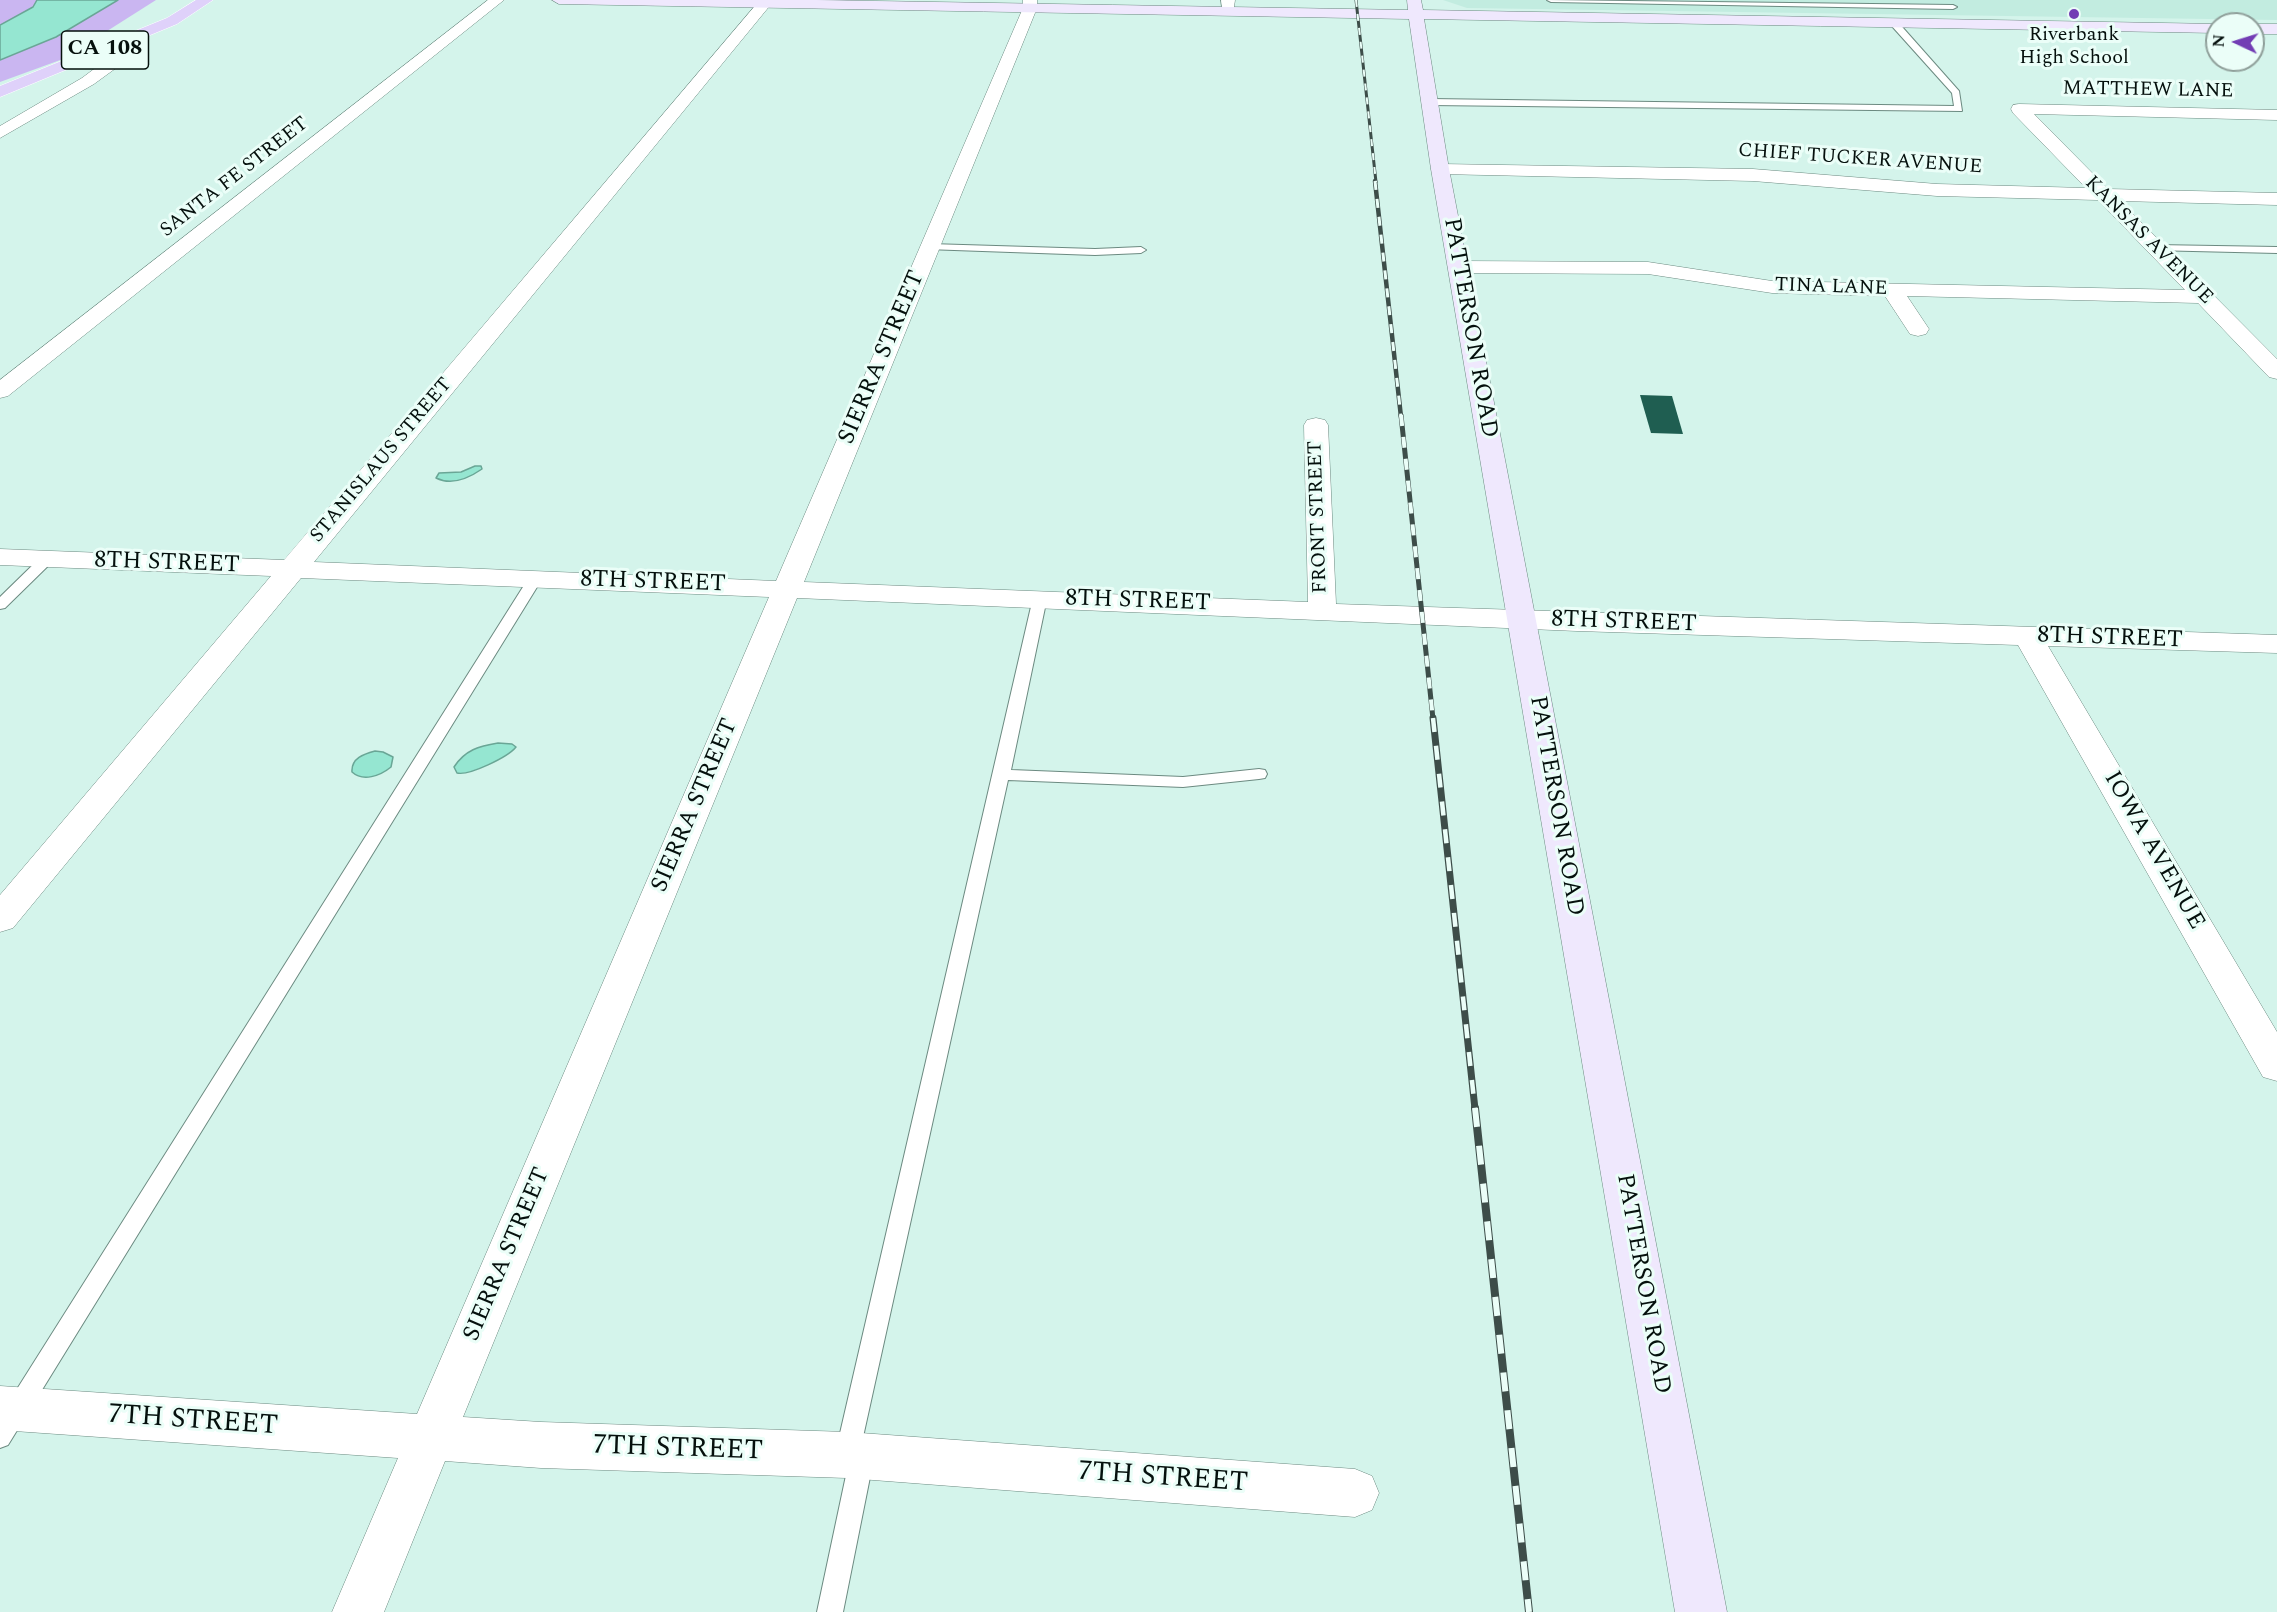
<!DOCTYPE html>
<html>
<head>
<meta charset="utf-8">
<style>
  body { margin:0 }
  #map { position:relative; width:2277px; height:1612px; overflow:hidden; background:#d4f4eb; font-family:Spectral,serif }
  canvas { display:block }
  .north { position:absolute; left:2205px; top:12px; width:60px; height:60px; box-sizing:border-box; background:#ebfef8; border:2px solid #8f9f9a; border-radius:50%; rotate:274deg; font-size:16px; font-weight:700; line-height:24px; text-align:center; color:#05100d }
  .north::after { content:''; display:block; margin:auto; width:21px; height:27px; background:#723db4; clip-path:polygon(50% 0,100% 100%,50% 72%,0 100%) }
</style>
</head>
<body>
<div id="map">
<canvas width="2277" height="1612"></canvas>
<div class="north">N</div>
</div>
<script>
const ctx = document.querySelector('canvas').getContext('2d');
ctx.lineJoin = 'round';
function fillPath(path, color) { ctx.fillStyle = color; ctx.fill(path, 'evenodd'); }
function trace(path, color, width, dash) { ctx.strokeStyle = color; ctx.lineWidth = width; ctx.lineCap = dash ? 'butt' : 'round'; ctx.setLineDash(dash || []); ctx.stroke(path); }
function drawText(font, color, halo, rows, align = 'center') {
  ctx.font = font + ' Spectral,serif'; ctx.lineWidth = 6; ctx.setLineDash([]); ctx.textBaseline = 'middle'; ctx.strokeStyle = halo; ctx.fillStyle = color; for (const [text, x, y, turn = 0] of rows) {
    ctx.save(); ctx.translate(x, y); ctx.rotate((+turn || 0) * Math.PI / 180); ctx.textAlign = isNaN(turn) ? turn : align; if (halo) ctx.strokeText(text, 0, 0); ctx.fillText(text, 0, 0); ctx.restore();
  }
}
fillPath(new Path2D(`
  M 1443,0 L 2277,0 L 2277,20 L 1467,8 Z`), '#c2ece0');
fillPath(new Path2D(`
  M 0,0 L 156,0 L 63,59 L 0,82 Z`), '#cab6f1');
const water = new Path2D(`
  M 37,0 L 118,0 L 56,37 L 0,60 L 0,25 L 33,7 Z
  M 475,466 L 481,466 L 482,469 C 469,478 452,486 436,478 L 439,473 L 461,472 Z
  M 498,743 L 512,744 L 516,747 C 508,757 469,776 457,773 L 454,767 C 465,750 479,746 498,743 Z
  M 375,751 L 383,752 L 393,757 L 391,767 C 380,776 363,782 352,772 C 351,758 364,754 375,751 Z`);
fillPath(water, '#95e6d1');
trace(water, '#6aa696', 1.5);
fillPath(new Path2D(`
  M 1640,395 L 1672,396 L 1683,434 L 1651,433 Z`), '#1f5e51');
const lane = new Path2D(`
  M 1547,0 L 1953,5 L 1957,7 L 1953,9 L 1551,2 Z
  M 1890,20 L 1896,20 L 1959,91 L 1962,111 L 1430,105 L 1426,102 L 1430,99 L 1954,106 L 1952,93 L 1890,24 Z
  M 930,244 L 1095,249 L 1141,247 L 1146,250 L 1141,253 L 1095,255 L 926,249 L 926,245 Z
  M 2155,245 L 2277,247 L 2277,253 L 2151,250 L 2150,248 Z
  M 47,555 L 54,559 L 52,562 L 5,608 L 0,609 L 0,597 L 42,556 Z
  M 535,575 L 542,579 L 8,1445 L 0,1448 L 0,1416 L 528,579 Z
  M 1040,594 L 1047,598 L 1011,770 L 1183,777 L 1259,769 L 1265,770 L 1267,774 L 1265,778 L 1259,779 L 1183,787 L 1008,780 L 861,1446 L 870,1449 L 874,1457 L 843,1612 L 817,1612 L 848,1466 L 839,1463 L 835,1455 L 1033,598 Z`);
const street = new Path2D(`
  M 488,0 L 504,0 L 8,396 L 0,398 L 0,380 Z
  M 760,0 L 770,0 L 772,3 L 314,562 L 776,581 L 1023,8 L 1023,0 L 1037,0 L 1037,8 L 804,582 L 1308,602 L 1304,425 L 1307,420 L 1316,418 L 1325,420 L 1328,425 L 1336,604 L 2277,635 L 2277,653 L 2048,646 L 2277,1032 L 2277,1081 L 2263,1077 L 2018,645 L 1577,631 L 797,598 L 463,1417 L 541,1422 L 847,1432 L 1355,1469 L 1372,1476 L 1379,1493 L 1372,1510 L 1355,1517 L 847,1478 L 541,1468 L 445,1461 L 384,1612 L 332,1612 L 398,1458 L 0,1430 L 0,1386 L 417,1414 L 769,597 L 301,578 L 13,928 L 0,932 L 0,895 L 271,576 L 0,565 L 0,549 L 284,560 Z
  M 1221,0 L 1235,0 L 1233,14 L 1223,14 Z
  M 101,47 L 116,55 L 118,65 L 116,68 L 94,84 L 0,138 L 0,126 L 82,78 L 102,63 L 102,60 L 93,52 Z
  M 2019,104 L 2277,110 L 2277,120 L 2034,114 L 2108,189 L 2277,193 L 2277,205 L 2120,201 L 2277,359 L 2277,379 L 2269,377 L 2198,303 L 1907,296 L 1929,329 L 1926,334 L 1918,336 L 1910,334 L 1885,296 L 1772,293 L 1648,274 L 1458,273 L 1451,271 L 1448,267 L 1451,263 L 1458,261 L 1648,262 L 1772,281 L 2185,290 L 2098,200 L 1937,196 L 1753,181 L 1440,174 L 1434,173 L 1431,169 L 1434,165 L 1440,164 L 1753,169 L 1937,184 L 2086,188 L 2013,113 L 2011,109 L 2013,105 Z`);
const secondary = new Path2D(`
  M 552,0 L 817,0 L 1408,10 L 1407,0 L 1421,0 L 1423,10 L 2219,24 L 2217,24 L 2217,33 L 1424,19 L 1449,169 L 1727,1612 L 1675,1612 L 1431,169 L 1409,19 L 559,4 Z
  M 2253,24 L 2277,24 L 2277,34 L 2253,34 Z`);
const primary = new Path2D(`
  M 196,0 L 213,0 L 177,24 L 0,97 L 0,86 L 167,18 Z`);
trace(lane, '#6c8a81', 2);
trace(street, '#6c8a81', 1);
trace(secondary, '#6c8a81', 1);
trace(primary, '#fff', 1);
fillPath(lane, '#fff');
fillPath(street, '#fff');
fillPath(secondary, '#efe8fd');
fillPath(primary, '#dfd1fa');
const railFar4 = new Path2D(`
  M 1356,0 L 1376,182`);
const railFar3 = new Path2D(`
  M 1375,181 L 1401,417`);
const railFar2 = new Path2D(`
  M 1401,415 L 1433,719`);
const railFar1 = new Path2D(`
  M 1433,718 L 1475,1109`);
const rail = new Path2D(`
  M 1475,1108 L 1529,1612`);
trace(railFar4, '#3d4d49', 3);
trace(railFar3, '#3d4d49', 4.5);
trace(railFar2, '#3d4d49', 5);
trace(railFar1, '#3d4d49', 7);
trace(rail, '#3d4d49', 8);
trace(railFar4, '#ebfef8', 2, [7]);
trace(railFar3, '#ebfef8', 3, [9]);
trace(railFar2, '#ebfef8', 4, [11]);
trace(railFar1, '#ebfef8', 4.5, [14]);
trace(rail, '#ebfef8', 6, [19]);
for (const [x, y, r, color] of [
  [2074,14,6,"#723db4"]
]) { const dot = new Path2D(); dot.arc(x, y, r, 0, 2 * Math.PI); ctx.fillStyle = color; ctx.fill(dot); trace(dot, '#ebfef8', 2); }
drawText('20px', '#05100d', '#ebfef8', [
  ["Riverbank",2074,36],
  ["High School",2074,59]
]);
drawText('20px', '#05100d', '#ebfef8', [
  ["MATTHEW LANE",2148,91,1],
  ["CHIEF TUCKER AVENUE",1860,160,4],
  ["SANTA FE STREET",235,178,-38],
  ["KANSAS AVENUE",2148,241,45],
  ["TINA LANE",1831,288,2],
  ["STANISLAUS STREET",382,461,-50],
  ["FRONT STREET",1319,517,-92]
]);
for (const [x, y, w] of [
  [105,50,87]
]) { const box = new Path2D(); box.roundRect(x - w / 2, y - 19, w, 38, 4.5); ctx.fillStyle = '#ebfef8'; ctx.fill(box); trace(box, '#05100d', 1.5); }
drawText('bold 22px', '#05100d', null, [
  ["CA 108",105,50]
]);
drawText('24px', '#05100d', '#ebfef8', [
  ["PATTERSON ROAD",1469,328,80],
  ["SIERRA STREET",883,358,-67],
  ["8TH STREET",167,564,2],
  ["8TH STREET",653,583,2],
  ["8TH STREET",1138,602,2],
  ["8TH STREET",1624,623,2],
  ["8TH STREET",2110,639,2],
  ["SIERRA STREET",696,806,-67],
  ["PATTERSON ROAD",1555,806,80],
  ["IOWA AVENUE",2153,851,60],
  ["SIERRA STREET",508,1255,-67],
  ["PATTERSON ROAD",1642,1284,80]
]);
drawText('28px', '#05100d', '#ebfef8', [
  ["7TH STREET",193,1422,4],
  ["7TH STREET",678,1450,2],
  ["7TH STREET",1163,1479,4]
]);
</script>
</body>
</html>
